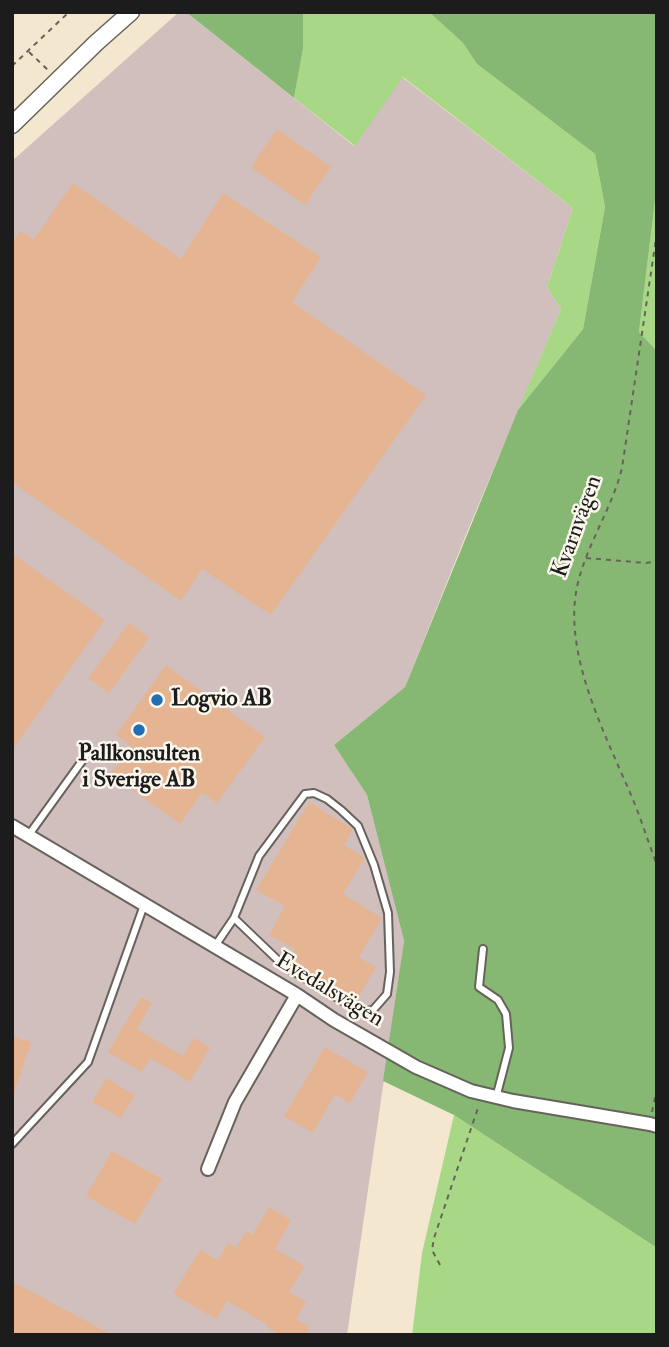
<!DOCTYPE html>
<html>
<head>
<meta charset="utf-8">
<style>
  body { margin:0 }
  #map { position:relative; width:669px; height:1347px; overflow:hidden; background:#f3e8cf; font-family:"IM FELL Double Pica",serif }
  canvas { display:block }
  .frame { position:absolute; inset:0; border:14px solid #1c1c1c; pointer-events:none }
</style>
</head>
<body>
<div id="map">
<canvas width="669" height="1347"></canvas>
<div class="frame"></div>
</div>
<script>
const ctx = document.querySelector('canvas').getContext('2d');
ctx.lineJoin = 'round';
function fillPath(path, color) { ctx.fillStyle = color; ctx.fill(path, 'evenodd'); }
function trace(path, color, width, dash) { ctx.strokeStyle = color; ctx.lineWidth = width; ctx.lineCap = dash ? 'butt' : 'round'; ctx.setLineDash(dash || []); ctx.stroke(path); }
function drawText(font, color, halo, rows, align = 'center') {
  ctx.font = font + ' "IM FELL Double Pica",serif'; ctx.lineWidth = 5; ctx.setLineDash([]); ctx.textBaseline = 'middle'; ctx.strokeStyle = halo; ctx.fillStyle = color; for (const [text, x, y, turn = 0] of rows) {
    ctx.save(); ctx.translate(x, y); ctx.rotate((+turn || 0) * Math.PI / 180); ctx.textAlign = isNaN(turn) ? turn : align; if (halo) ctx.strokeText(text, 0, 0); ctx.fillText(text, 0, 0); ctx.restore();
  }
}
fillPath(new Path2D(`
  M 179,12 L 186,12 L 354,146 L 402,77 L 573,208 L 547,287 L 561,309 L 465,537 L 405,687 L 334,745 L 367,795 L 404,941 L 347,1335 L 12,1335 L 12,161 Z`), '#d1bfbd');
fillPath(new Path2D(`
  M 303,12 L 429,12 L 463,43 L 477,64 L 595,154 L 605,207 L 583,329 L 518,410 L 561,309 L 547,287 L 573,208 L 403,77 L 355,146 L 294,98 L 303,49 Z
  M 657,185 L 657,351 L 639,332 Z
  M 454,1115 L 657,1248 L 657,1335 L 412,1335 L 422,1253 Z`), '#a8d886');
fillPath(new Path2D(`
  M 186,12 L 303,12 L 303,49 L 294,98 Z
  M 429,12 L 657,12 L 657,185 L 639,332 L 657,351 L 657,1248 L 454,1115 L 383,1081 L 404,941 L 367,795 L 334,745 L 405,687 L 518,410 L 583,329 L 605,207 L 595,154 L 477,64 L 463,43 Z`), '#86b873');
fillPath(new Path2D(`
  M 277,129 L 331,167 L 305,205 L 251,167 Z
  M 73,183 L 181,259 L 223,193 L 321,257 L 292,302 L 426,395 L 271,615 L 202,569 L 181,601 L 12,482 L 12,243 L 20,231 L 34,239 Z
  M 12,553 L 105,620 L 12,750 Z
  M 129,623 L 149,638 L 109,693 L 88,678 Z
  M 166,665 L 265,737 L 217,803 L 202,793 L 180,824 L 111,774 L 131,746 L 116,735 Z
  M 309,802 L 353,829 L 344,845 L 365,858 L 343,894 L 382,918 L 359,957 L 376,967 L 356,1001 L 288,961 L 295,949 L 269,935 L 285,906 L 256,890 Z
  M 141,997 L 152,1003 L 137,1029 L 183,1056 L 194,1038 L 210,1048 L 190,1082 L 150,1058 L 142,1072 L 108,1052 Z
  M 12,1036 L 31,1042 L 14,1094 L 12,1093 Z
  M 325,1047 L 368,1072 L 350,1103 L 335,1095 L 313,1133 L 284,1116 Z
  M 106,1078 L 135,1095 L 121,1118 L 92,1102 Z
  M 112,1151 L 162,1179 L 135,1224 L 86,1196 Z
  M 269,1207 L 291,1220 L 275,1249 L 305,1266 L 289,1292 L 306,1302 L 296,1319 L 310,1327 L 305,1335 L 279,1335 L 267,1327 L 268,1325 L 227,1301 L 216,1319 L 173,1294 L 200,1250 L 218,1260 L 228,1243 L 236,1248 L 246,1231 L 252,1235 Z
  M 12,1281 L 112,1335 L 12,1335 Z`), '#e5b593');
const service = new Path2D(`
  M 28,836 L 90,750
  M 215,946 L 234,918 L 259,856 L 305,794 L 314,793 L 327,799 L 341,810 L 358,826 L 374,865 L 388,913 L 390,972 L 387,994 L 373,1010 L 365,1011 L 349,1005 L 283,965 L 234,918
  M 483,949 L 479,987 L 498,1000 L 506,1014 L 509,1048 L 496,1098
  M 12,1144 L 88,1062 L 144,905`);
const minor = new Path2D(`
  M 12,826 L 297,995 L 334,1020 L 416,1067 L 471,1091 L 513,1101 L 650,1124 L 657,1126
  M 208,1169 L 235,1102 L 297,995`);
const tertiary = new Path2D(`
  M 12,125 L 96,43 L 131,12`);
trace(service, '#67635b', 10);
trace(minor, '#67635b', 16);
trace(tertiary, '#67635b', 19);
trace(new Path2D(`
  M 29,52 L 48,70
  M 12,66 L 69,12
  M 657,232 L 622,468 C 612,509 586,545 577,587 C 563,654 605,734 631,795 C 641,818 648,842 657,865
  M 586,558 L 646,563 L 657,561
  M 652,1112 L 657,1088
  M 440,1265 L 432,1250 L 434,1238 L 479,1105`), '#67635b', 2, [5, 5]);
trace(service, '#fff', 6);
trace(minor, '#fff', 12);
trace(tertiary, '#fff', 16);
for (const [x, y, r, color] of [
  [157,700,7,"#1f6fb2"],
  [139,730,7,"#1f6fb2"]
]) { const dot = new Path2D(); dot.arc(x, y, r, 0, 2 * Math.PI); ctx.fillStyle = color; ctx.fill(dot); trace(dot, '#fbf7ec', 2.5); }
drawText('23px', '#1c1c1c', '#fbf7ec', [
  ["Kvarnvägen",578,527,-70],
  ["Evedalsvägen",329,991,31]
]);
drawText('bold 23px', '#1c1c1c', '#fbf7ec', [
  ["Logvio AB",171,700],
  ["Pallkonsulten",139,755,"center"],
  ["i Sverige AB",139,781,"center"]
], 'left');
</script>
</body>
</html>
